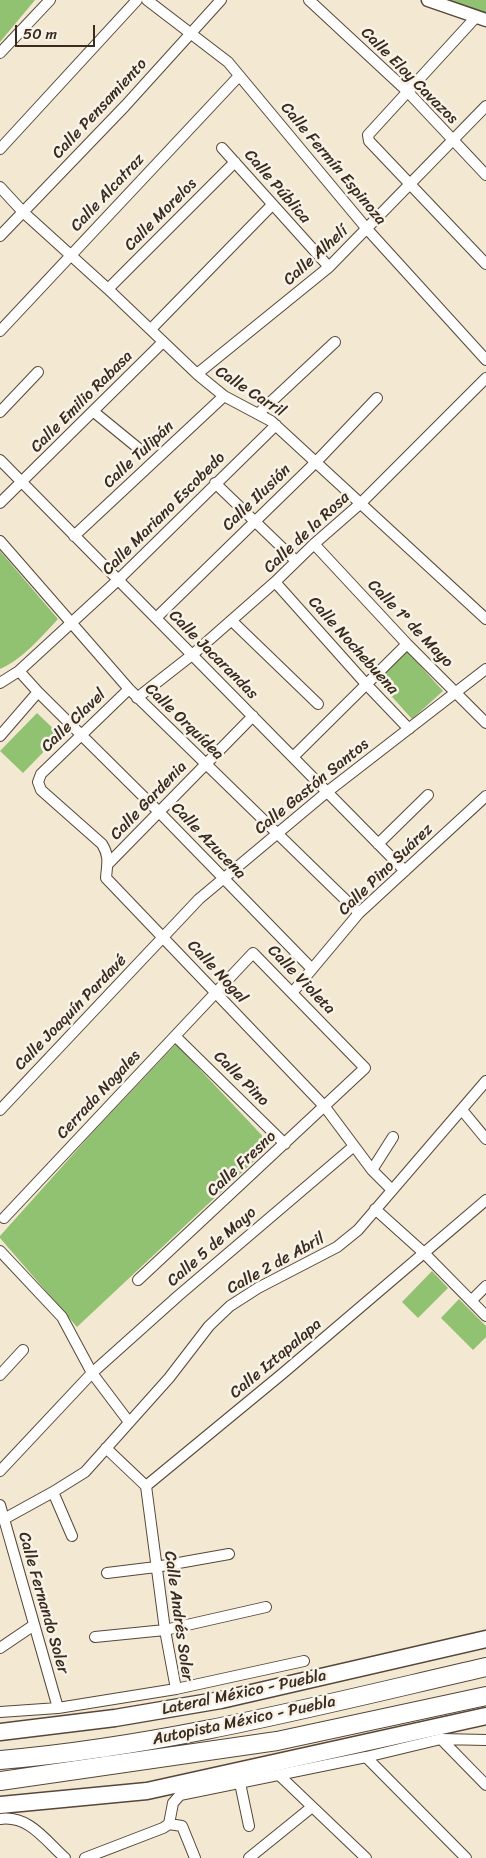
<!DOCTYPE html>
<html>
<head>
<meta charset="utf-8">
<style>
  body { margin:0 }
  #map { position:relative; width:486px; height:1858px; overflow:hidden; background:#f3e8d1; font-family:Sriracha,sans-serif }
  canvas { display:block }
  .scale { position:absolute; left:15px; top:25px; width:80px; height:22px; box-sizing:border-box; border:2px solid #3b2a1e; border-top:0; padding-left:6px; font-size:15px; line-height:18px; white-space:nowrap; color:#3b2a1e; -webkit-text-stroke:4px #f7f3e8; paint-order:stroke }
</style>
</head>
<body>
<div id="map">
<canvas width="486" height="1858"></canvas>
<div class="scale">50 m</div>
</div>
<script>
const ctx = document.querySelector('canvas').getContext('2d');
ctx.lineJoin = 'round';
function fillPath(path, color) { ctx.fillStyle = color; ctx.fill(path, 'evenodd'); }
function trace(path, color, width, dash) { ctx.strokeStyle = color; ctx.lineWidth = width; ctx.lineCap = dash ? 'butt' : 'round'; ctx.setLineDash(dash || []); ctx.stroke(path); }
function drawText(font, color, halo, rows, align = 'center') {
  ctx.font = font + ' Sriracha,sans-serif'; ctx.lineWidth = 5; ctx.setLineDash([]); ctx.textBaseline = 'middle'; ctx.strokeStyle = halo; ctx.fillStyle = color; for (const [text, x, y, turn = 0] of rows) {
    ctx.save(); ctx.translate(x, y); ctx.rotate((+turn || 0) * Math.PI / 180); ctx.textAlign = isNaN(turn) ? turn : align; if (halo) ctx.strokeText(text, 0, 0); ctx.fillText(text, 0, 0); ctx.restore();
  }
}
fillPath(new Path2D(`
  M 0,0 L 35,0 L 0,42 Z
  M 443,0 L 486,0 L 486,14 Z
  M 0,551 L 58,619 C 41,637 23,659 0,669 Z
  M 407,651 L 443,691 L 412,719 L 376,679 Z
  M 37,713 L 60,735 L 23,773 L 0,751 Z
  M 176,1044 L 271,1145 L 77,1327 L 0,1238 L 0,1236 L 93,1132 Z
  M 432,1271 L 448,1288 L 418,1318 L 402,1302 Z
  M 459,1299 L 486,1326 L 486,1337 L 473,1350 L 441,1318 Z`), '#91c272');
const minor = new Path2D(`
  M 147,0 L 228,62 L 367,229 L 486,360
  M 309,0 L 407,91 L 486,175
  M 476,17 L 368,135 L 369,141 L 486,264
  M 0,53 L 50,0
  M 222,148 L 329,267
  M 0,149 L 137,0
  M 0,187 L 23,212 L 108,289 L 197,374 L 224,396 L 271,421 L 486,619
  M 0,236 L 125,106 L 221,0
  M 108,289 L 235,162
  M 151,329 L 272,205
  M 0,331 L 239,76
  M 197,374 L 329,267 L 486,106
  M 0,412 L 38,372
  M 94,412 L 138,448
  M 259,413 L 335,342
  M 0,460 L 405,871
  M 215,483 L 296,561
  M 0,503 L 163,342
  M 74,536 L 224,396
  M 0,541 L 129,689 L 359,913
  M 314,544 L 407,644 L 486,723
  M 275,582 L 366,684 L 409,729
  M 156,618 L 316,462 L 377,398
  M 232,621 L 318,704
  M 0,683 L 19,671 L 118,580 L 276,425
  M 129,689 L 41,774 L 38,782 L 41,790 L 102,844 C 110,857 107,864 106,878 L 325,1107 L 372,1170 L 392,1190
  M 38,692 L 159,812 L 312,969
  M 137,698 L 192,655 L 275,582 L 314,544 L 361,503 L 486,378
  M 0,736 L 38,692 L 19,671
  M 293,757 L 407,644
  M 378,844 L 428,795
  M 109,863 L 253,716
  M 292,993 L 359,913 L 486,796
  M 175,1036 L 285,1144
  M 0,1110 L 199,899 L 327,792 L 486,669
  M 462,1110 L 486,1139
  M 372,1170 L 393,1137
  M 375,1209 L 424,1253 L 486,1316
  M 4,1218 L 253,953 L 365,1068 L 138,1280
  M 0,1251 L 62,1317 L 92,1373 L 129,1422
  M 472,1300 L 486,1286
  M 0,1375 L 23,1350
  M 106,1448 L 146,1486 L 165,1630 L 176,1689
  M 0,1471 L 92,1373 L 178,1296 L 354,1146
  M 146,1486 L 282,1374 L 486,1200
  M 53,1492 L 72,1536
  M 0,1505 L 58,1708
  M 4,1519 L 53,1492 L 85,1472 L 169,1378 L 209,1326 L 230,1306 L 258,1288 L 337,1247 L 358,1230 L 486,1081
  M 107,1573 L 156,1567 L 229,1554
  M 95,1637 L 165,1630 L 266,1607
  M 0,1648 L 34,1625
  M 0,1712 L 58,1708 L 176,1689 L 304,1661
  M 441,1739 L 486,1785
  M 366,1757 L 466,1858
  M 279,1775 L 366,1858
  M 240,1783 L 249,1826
  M 0,1819 C 29,1815 45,1840 65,1858
  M 169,1824 L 173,1803 L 180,1795 L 366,1757 L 441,1739 L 486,1740
  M 169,1824 L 182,1826 L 195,1858
  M 85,1858 L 163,1828 L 169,1824
  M 249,1858 L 312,1807`);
const tertiary = new Path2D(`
  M 428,0 L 486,20`);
const trunk = new Path2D(`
  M 0,1732 L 115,1718 L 221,1700 L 486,1639
  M 0,1805 L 147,1791 L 486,1716`);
const motorway = new Path2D(`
  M 0,1760 C 165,1746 325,1704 486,1667
  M 0,1781 L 277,1741 L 486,1696`);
trace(minor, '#574639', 12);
trace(tertiary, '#574639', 15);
trace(trunk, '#574639', 19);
trace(motorway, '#574639', 20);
trace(minor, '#fff', 10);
trace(tertiary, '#fff', 12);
trace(trunk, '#fff', 16);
trace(motorway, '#fff', 18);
drawText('16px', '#3b2a1e', '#f7f3e8', [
  ["Calle Eloy Cavazos",409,76,45],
  ["Calle Pensamiento",100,109,-47],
  ["Calle Fermín Espinoza",333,164,50],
  ["Calle Pública",277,187,49],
  ["Calle Alcatraz",108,193,-47],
  ["Calle Morelos",161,215,-45],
  ["Calle Alhelí",316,256,-42],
  ["Calle Carril",250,392,33],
  ["Calle Emilio Rabasa",82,402,-45],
  ["Calle Tulipán",139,455,-43],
  ["Calle Ilusión",257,498,-44],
  ["Calle Mariano Escobedo",164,514,-45],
  ["Calle de la Rosa",307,533,-43],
  ["Calle 1º de Mayo",410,624,46],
  ["Calle Nochebuena",353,646,48],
  ["Calle Jacarandas",213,655,45],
  ["Calle Clavel",74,721,-44],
  ["Calle Orquídea",184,722,44],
  ["Calle Gastón Santos",312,787,-39],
  ["Calle Gardenia",149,801,-46],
  ["Calle Azucena",208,841,46],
  ["Calle Pino Suárez",386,870,-44],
  ["Calle Nogal",217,972,47],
  ["Calle Violeta",301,980,46],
  ["Calle Joaquín Pardavé",71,1013,-46],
  ["Calle Pino",241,1079,45],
  ["Cerrada Nogales",99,1095,-47],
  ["Calle Fresno",242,1164,-43],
  ["Calle 5 de Mayo",212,1247,-41],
  ["Calle 2 de Abril",276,1264,-29],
  ["Calle Iztapalapa",276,1359,-40],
  ["Calle Fernando Soler",43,1603,74],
  ["Calle Andrés Soler",178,1616,82],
  ["Lateral México - Puebla",244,1693,-12],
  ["Autopista México - Puebla",244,1721,-12]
]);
</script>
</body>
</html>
